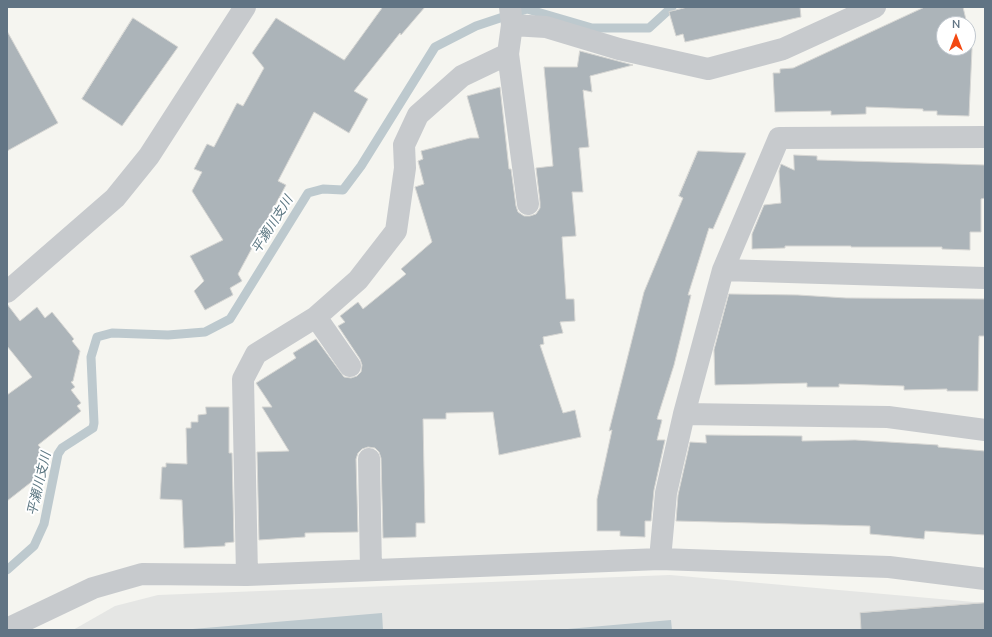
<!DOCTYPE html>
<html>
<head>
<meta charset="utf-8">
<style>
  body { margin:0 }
  #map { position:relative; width:992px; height:637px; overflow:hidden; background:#f5f5f0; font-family:"Nunito Sans",sans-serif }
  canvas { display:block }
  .frame { position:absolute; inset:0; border:8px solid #617484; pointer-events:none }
  .north { position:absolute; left:936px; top:16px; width:40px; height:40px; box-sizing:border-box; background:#fff; border:1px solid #c0c7ce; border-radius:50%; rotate:0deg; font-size:11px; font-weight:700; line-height:16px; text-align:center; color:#617484 }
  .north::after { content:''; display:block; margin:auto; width:14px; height:18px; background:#f34912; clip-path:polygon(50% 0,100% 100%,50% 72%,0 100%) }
</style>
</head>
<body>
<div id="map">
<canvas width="992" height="637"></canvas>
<div class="frame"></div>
<div class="north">N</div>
</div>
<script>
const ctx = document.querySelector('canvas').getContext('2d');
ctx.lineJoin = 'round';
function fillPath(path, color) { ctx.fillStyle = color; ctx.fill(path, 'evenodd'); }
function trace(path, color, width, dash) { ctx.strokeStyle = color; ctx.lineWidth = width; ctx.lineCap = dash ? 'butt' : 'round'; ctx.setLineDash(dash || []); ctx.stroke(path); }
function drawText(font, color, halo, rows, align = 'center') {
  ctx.font = font + ' "Nunito Sans","Noto Sans JP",sans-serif'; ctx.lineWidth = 4; ctx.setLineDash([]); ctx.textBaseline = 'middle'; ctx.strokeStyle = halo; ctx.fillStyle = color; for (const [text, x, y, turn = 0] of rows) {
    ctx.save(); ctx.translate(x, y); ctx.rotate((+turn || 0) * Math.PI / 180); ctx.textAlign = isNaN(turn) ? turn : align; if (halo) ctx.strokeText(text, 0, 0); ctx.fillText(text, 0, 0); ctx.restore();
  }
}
fillPath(new Path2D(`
  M 670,575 L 985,603 L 985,630 L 73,630 L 115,606 L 158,595 Z`), '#e5e6e4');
fillPath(new Path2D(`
  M 382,613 L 383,630 L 181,630 Z
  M 671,620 L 672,630 L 556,630 Z`), '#bdc9ce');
trace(new Path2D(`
  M 7,570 L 34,546 L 44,524 L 58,454 L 62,448 L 93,428 L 94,423 L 91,357 L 97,337 L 112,333 L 168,335 L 205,332 L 230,319 L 308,193 L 323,189 L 343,190 L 361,166 L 435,47 L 476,26 L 527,9 L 592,28 L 649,28 L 672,7`), '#bdc9ce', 9);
const building = new Path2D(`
  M 383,7 L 425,7 L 401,35 L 400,33 L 354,91 L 368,99 L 349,133 L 314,112 L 278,181 L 286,185 L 238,274 L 242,281 L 230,288 L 233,295 L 205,310 L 194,291 L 204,281 L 190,256 L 223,240 L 192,191 L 202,172 L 194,169 L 207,144 L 214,147 L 237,103 L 243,106 L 264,68 L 252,53 L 276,18 L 344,60 Z
  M 688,7 L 800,7 L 801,17 L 685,42 L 683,34 L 676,36 L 669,12 Z
  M 925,7 L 963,7 L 967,24 L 944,24 L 944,48 L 968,48 L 968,30 L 972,49 L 969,116 L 937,115 L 937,111 L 923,111 L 923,109 L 866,107 L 866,114 L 831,115 L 831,111 L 775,112 L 773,73 L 780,73 L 780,69 L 793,68 Z
  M 133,18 L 178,47 L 122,126 L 82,99 Z
  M 7,31 L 58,123 L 7,151 Z
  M 580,51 L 633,65 L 590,76 L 592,92 L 583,90 L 589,147 L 579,148 L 583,192 L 572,192 L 576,236 L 562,237 L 566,299 L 574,299 L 575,321 L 560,322 L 563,333 L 543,337 L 544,344 L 540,345 L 563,413 L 575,410 L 581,437 L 499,455 L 493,412 L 446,413 L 446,419 L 423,419 L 425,523 L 416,523 L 416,537 L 383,538 L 381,458 L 379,452 L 375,448 L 368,447 L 362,449 L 358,453 L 356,459 L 358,532 L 305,533 L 305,537 L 259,540 L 257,452 L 289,451 L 262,407 L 272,407 L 256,383 L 296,358 L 293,353 L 316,339 L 344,377 L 351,378 L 357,376 L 361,372 L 362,365 L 360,359 L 338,326 L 345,322 L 340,316 L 358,302 L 363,309 L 406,274 L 401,269 L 432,242 L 415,187 L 424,184 L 418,161 L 423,159 L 421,151 L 470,138 L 479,138 L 467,96 L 500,87 L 509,169 L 511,169 L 516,206 L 518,212 L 524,216 L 530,216 L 536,214 L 540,208 L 540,202 L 536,168 L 553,166 L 544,67 L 577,67 Z
  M 698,151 L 746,153 L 713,229 L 709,228 L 688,295 L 691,295 L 674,365 L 657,419 L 662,420 L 657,440 L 665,440 L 654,490 L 651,521 L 645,521 L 645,537 L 620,536 L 620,531 L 597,531 L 597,499 L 612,430 L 609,431 L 644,292 L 683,198 L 679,196 Z
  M 794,155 L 817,156 L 817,160 L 985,165 L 985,198 L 981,199 L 981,232 L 970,232 L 970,250 L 942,249 L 942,247 L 851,247 L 851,246 L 785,246 L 785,248 L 752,249 L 752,234 L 764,205 L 781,203 L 779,171 L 781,164 L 794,170 Z
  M 729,294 L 798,295 L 846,298 L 985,299 L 985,336 L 979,336 L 978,391 L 947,391 L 947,389 L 904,390 L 904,386 L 839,384 L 839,387 L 807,387 L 807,383 L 715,385 L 714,350 Z
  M 7,304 L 20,321 L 37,307 L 45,318 L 52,312 L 74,339 L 72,341 L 80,351 L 73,381 L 71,382 L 75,387 L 71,390 L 81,403 L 77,406 L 81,411 L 38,445 L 46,454 L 38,459 L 39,476 L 7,501 L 7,395 L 32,377 L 7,346 Z
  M 206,407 L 229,407 L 229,453 L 232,453 L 234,542 L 225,543 L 225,546 L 184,548 L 182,500 L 160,499 L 162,467 L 166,467 L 166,463 L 187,464 L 186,428 L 191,428 L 191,422 L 198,422 L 198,415 L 206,414 Z
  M 706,435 L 802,436 L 802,441 L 855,440 L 938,445 L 938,447 L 985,451 L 985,535 L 925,531 L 924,539 L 870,534 L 870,526 L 676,521 L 678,495 L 690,442 L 706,443 Z
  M 985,603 L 985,630 L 861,630 L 860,613 Z`);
fillPath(building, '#acb4b9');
trace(building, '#d6d6d3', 1);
trace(new Path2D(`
  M 510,7 L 512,25 L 508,54 L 528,204
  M 512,25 L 546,27 L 619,49 L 708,69 L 783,49 L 875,7
  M 723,270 L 985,278
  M 7,292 L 115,198 L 149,156 L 245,7
  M 316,317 L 350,366
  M 684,414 L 888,417 L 985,430
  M 369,459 L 371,570
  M 660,559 L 666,493 L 684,414 L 723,270 L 779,138 L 985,137
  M 247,575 L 243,379 L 256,354 L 316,317 L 358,280 L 396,231 L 405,168 L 404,145 L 418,115 L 462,76 L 508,54
  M 7,629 L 93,588 L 142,574 L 247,575 L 660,559 L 889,567 L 985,579`), '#c7cacd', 22);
drawText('italic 13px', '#5c7782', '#fff', [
  ["平瀬川支川",273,225,-58],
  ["平瀬川支川",40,484,-77]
]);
</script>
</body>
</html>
